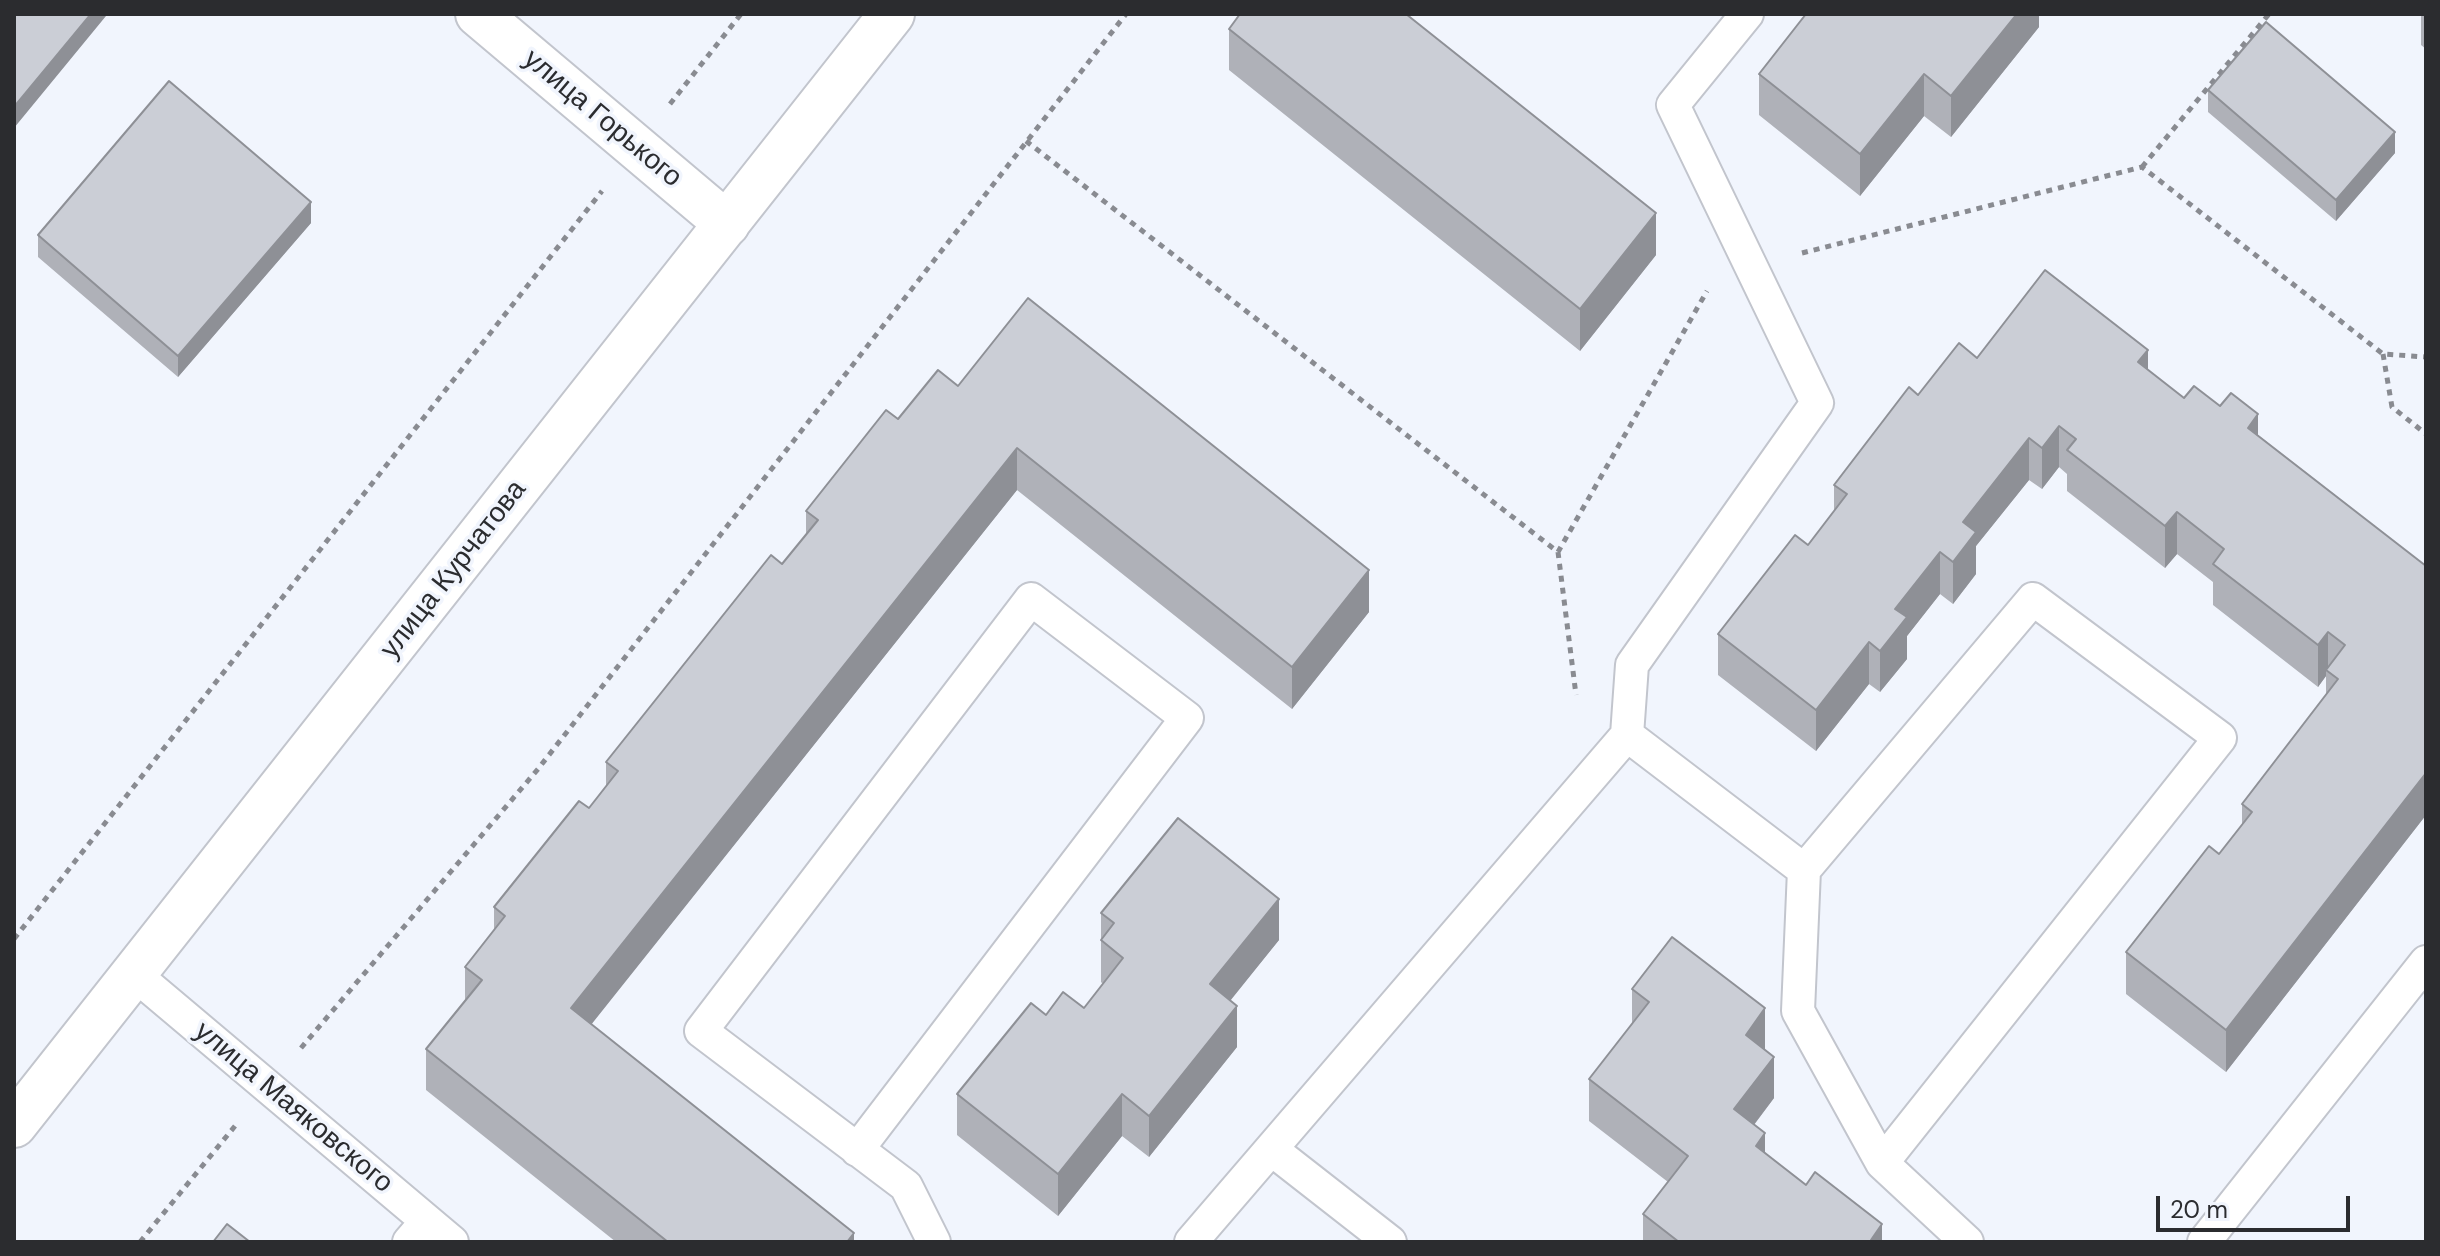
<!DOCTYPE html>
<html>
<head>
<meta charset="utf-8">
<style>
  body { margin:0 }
  #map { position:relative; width:2440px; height:1256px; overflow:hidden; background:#f1f5fd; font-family:"DM Sans",sans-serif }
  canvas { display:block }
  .frame { position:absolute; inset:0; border:16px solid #2b2c2f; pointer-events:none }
  .scale { position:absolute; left:2156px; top:1196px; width:194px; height:36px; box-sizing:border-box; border:4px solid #2b2c2f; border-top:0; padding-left:10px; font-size:24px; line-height:28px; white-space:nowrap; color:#2b2c2f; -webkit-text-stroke:6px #f1f5fd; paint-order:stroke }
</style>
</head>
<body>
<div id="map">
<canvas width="2440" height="1256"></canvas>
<div class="frame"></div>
<div class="scale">20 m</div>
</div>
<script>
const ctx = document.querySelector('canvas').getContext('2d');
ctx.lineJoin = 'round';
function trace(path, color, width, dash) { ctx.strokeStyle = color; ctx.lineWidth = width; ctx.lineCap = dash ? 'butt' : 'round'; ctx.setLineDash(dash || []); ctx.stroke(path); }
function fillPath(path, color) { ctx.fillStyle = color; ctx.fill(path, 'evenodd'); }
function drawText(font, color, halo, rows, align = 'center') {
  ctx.font = font + ' "DM Sans",sans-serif'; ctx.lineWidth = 7; ctx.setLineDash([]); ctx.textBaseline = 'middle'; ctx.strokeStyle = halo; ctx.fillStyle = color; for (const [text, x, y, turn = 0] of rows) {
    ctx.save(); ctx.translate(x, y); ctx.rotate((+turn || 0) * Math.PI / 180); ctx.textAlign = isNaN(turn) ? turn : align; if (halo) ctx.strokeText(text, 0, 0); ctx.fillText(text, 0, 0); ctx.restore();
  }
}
const service = new Path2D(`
  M 1627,735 L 1804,870 L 1798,1011 L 1882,1163 L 1967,1242
  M 1804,870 L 2033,599 L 2220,738 L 1882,1163
  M 134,974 L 452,1242
  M 1271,1149 L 1390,1242
  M 857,1150 L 1187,718 L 1031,599 L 701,1031 L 906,1186 L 934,1242
  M 409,1242 L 427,1221
  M 1191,1242 L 1627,735 L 1632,665 L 1817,403 L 1673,105 L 1747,14
  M 2204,1242 L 2426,962`);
const minor = new Path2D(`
  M 478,14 L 727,224`);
const tertiary = new Path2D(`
  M 14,1125 L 892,14`);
trace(service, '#c2c5cd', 36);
trace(minor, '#c2c5cd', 48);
trace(tertiary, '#c2c5cd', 48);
trace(new Path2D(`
  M 670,104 L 741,14
  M 1026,141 L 1558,552 L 1707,291
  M 2142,167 L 2269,14
  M 1802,253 L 2142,167 L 2383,354 L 2426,357
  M 2383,354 L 2392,407 L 2426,434
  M 1558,552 L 1576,695
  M 14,939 L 602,191
  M 301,1048 L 538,769 L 1126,14
  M 140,1242 L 235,1126`), '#898b91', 5, [6, 6]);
trace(service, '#fff', 32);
trace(minor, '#fff', 44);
trace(tertiary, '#fff', 44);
fillPath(new Path2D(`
  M 2039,14 L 2039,27 L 1951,137 L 1924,116 L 1860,196 L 1759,115 L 1759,74 Z
  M 2421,14 L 2426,14 L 2426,49 L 2421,45 Z
  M 1229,29 L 1656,255 L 1580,351 L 1229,70 Z
  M 2208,90 L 2395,153 L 2336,221 L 2208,112 Z
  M 311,223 L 178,377 L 38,257 L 38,235 Z
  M 1977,358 L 2148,370 L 2184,398 L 2258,435 L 2426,566 L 2426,815 L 2226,1072 L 2126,994 L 2126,952 L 2219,854 L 2242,825 L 2242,804 L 2326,695 L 2326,676 L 2318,687 L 2213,605 L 2213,582 L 2177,554 L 2165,568 L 2067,491 L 2067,474 L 2059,467 L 2042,489 L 2029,480 L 1976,546 L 1976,574 L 1953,604 L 1940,594 L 1907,636 L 1907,659 L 1880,692 L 1869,684 L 1816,751 L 1718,675 L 1718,634 L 1808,545 L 1834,511 L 1834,485 L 1918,395 Z
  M 958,386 L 1369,612 L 1292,709 L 1017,490 L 591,1024 L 854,1242 L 616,1242 L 426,1090 L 426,1049 L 465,1000 L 465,967 L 494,930 L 494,907 L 589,808 L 606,786 L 606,762 L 782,564 L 806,535 L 806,511 L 898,419 Z
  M 1101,913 L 1279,940 L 1230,1000 L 1237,1047 L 1149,1157 L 1122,1136 L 1058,1216 L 957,1135 L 957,1094 L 1046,1015 L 1084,1008 L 1103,984 L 1101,982 Z
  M 1632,989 L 1765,1050 L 1774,1098 L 1754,1125 L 1765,1153 L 1882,1242 L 1643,1242 L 1643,1214 L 1668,1182 L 1589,1121 L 1589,1079 L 1632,1024 Z`), '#afb1b8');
fillPath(new Path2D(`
  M 91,14 L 106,14 L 106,16 L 14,128 L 14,107 Z
  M 2017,14 L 2039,14 L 2039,27 L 1951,137 L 1951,96 Z
  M 1924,74 L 1924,116 L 1860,196 L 1860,154 Z
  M 2395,132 L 2395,153 L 2336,221 L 2336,200 Z
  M 311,202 L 311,223 L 178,377 L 178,356 Z
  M 1656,213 L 1656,255 L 1580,351 L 1580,309 Z
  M 2148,350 L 2148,391 L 2138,362 Z
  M 2258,414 L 2258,456 L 2248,428 Z
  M 2059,426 L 2059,467 L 2042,489 L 2042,448 Z
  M 2029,438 L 2029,480 L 1976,546 L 1976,574 L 1953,604 L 1953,562 L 1963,522 Z
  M 1017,448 L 1017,490 L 571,1050 L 571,1008 Z
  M 2177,512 L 2177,554 L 2165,568 L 2165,526 Z
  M 1940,552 L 1940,594 L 1907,636 L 1907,659 L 1880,692 L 1880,651 L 1895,609 Z
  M 1369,570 L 1369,612 L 1292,709 L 1292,667 Z
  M 2328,632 L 2328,671 L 2326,670 L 2326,676 L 2318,687 L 2318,645 Z
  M 1869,642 L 1869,684 L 1816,751 L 1816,710 Z
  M 2426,773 L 2426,815 L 2226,1072 L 2226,1030 Z
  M 1279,899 L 1279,940 L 1210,1026 L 1210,984 Z
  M 1237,1006 L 1237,1047 L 1149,1157 L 1149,1116 Z
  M 1765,1008 L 1765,1050 L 1746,1035 Z
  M 1774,1057 L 1774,1098 L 1734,1151 L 1734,1109 Z
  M 1122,1094 L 1122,1136 L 1058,1216 L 1058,1174 Z
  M 1765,1133 L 1765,1175 L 1756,1146 Z
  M 1882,1224 L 1882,1242 L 1871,1242 L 1871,1240 Z
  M 854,1233 L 854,1242 L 847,1242 Z`), '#8e9096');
const building = new Path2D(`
  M 14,14 L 91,14 L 14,107 Z
  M 1240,14 L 1406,14 L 1656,213 L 1580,309 L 1229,29 Z
  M 1806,14 L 2017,14 L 1951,96 L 1924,74 L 1860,154 L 1759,74 Z
  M 2266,22 L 2395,132 L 2336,200 L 2208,90 Z
  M 169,81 L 311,202 L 178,356 L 38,235 Z
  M 2045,270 L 2148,350 L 2138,362 L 2184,398 L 2194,386 L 2220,406 L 2231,393 L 2258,414 L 2248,428 L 2426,566 L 2426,773 L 2226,1030 L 2126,952 L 2209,846 L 2219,854 L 2252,812 L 2242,804 L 2338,679 L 2326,670 L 2345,645 L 2328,632 L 2318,645 L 2213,564 L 2224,549 L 2177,512 L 2165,526 L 2067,450 L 2076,439 L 2059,426 L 2042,448 L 2029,438 L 1963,522 L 1976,532 L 1953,562 L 1940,552 L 1895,609 L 1907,617 L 1880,651 L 1869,642 L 1816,710 L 1718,634 L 1795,535 L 1808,545 L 1847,494 L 1834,485 L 1909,387 L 1918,395 L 1959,343 L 1977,358 Z
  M 1028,298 L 1369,570 L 1292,667 L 1017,448 L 571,1008 L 854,1233 L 847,1242 L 668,1242 L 426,1049 L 482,980 L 465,967 L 505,916 L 494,907 L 579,801 L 589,808 L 618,771 L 606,762 L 771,555 L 782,564 L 818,520 L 806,511 L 886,410 L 898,419 L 938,370 L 958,386 Z
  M 1178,818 L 1279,899 L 1210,984 L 1237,1006 L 1149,1116 L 1122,1094 L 1058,1174 L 957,1094 L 1031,1003 L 1046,1015 L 1063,992 L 1084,1008 L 1123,958 L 1101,940 L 1114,923 L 1101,913 Z
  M 1672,937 L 1765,1008 L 1746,1035 L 1774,1057 L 1734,1109 L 1765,1133 L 1756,1146 L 1806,1185 L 1815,1172 L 1882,1224 L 1871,1240 L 1874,1242 L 1679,1242 L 1643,1214 L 1688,1156 L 1589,1079 L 1649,1002 L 1632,989 Z
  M 227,1224 L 250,1242 L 213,1242 Z`);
fillPath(building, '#cbced6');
trace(building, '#8e9096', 2);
drawText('28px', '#2b2c2f', '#f1f5fd', [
  ["улица Горького",602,119,40],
  ["улица Курчатова",454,570,-52],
  ["улица Маяковского",293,1108,40]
]);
</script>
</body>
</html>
